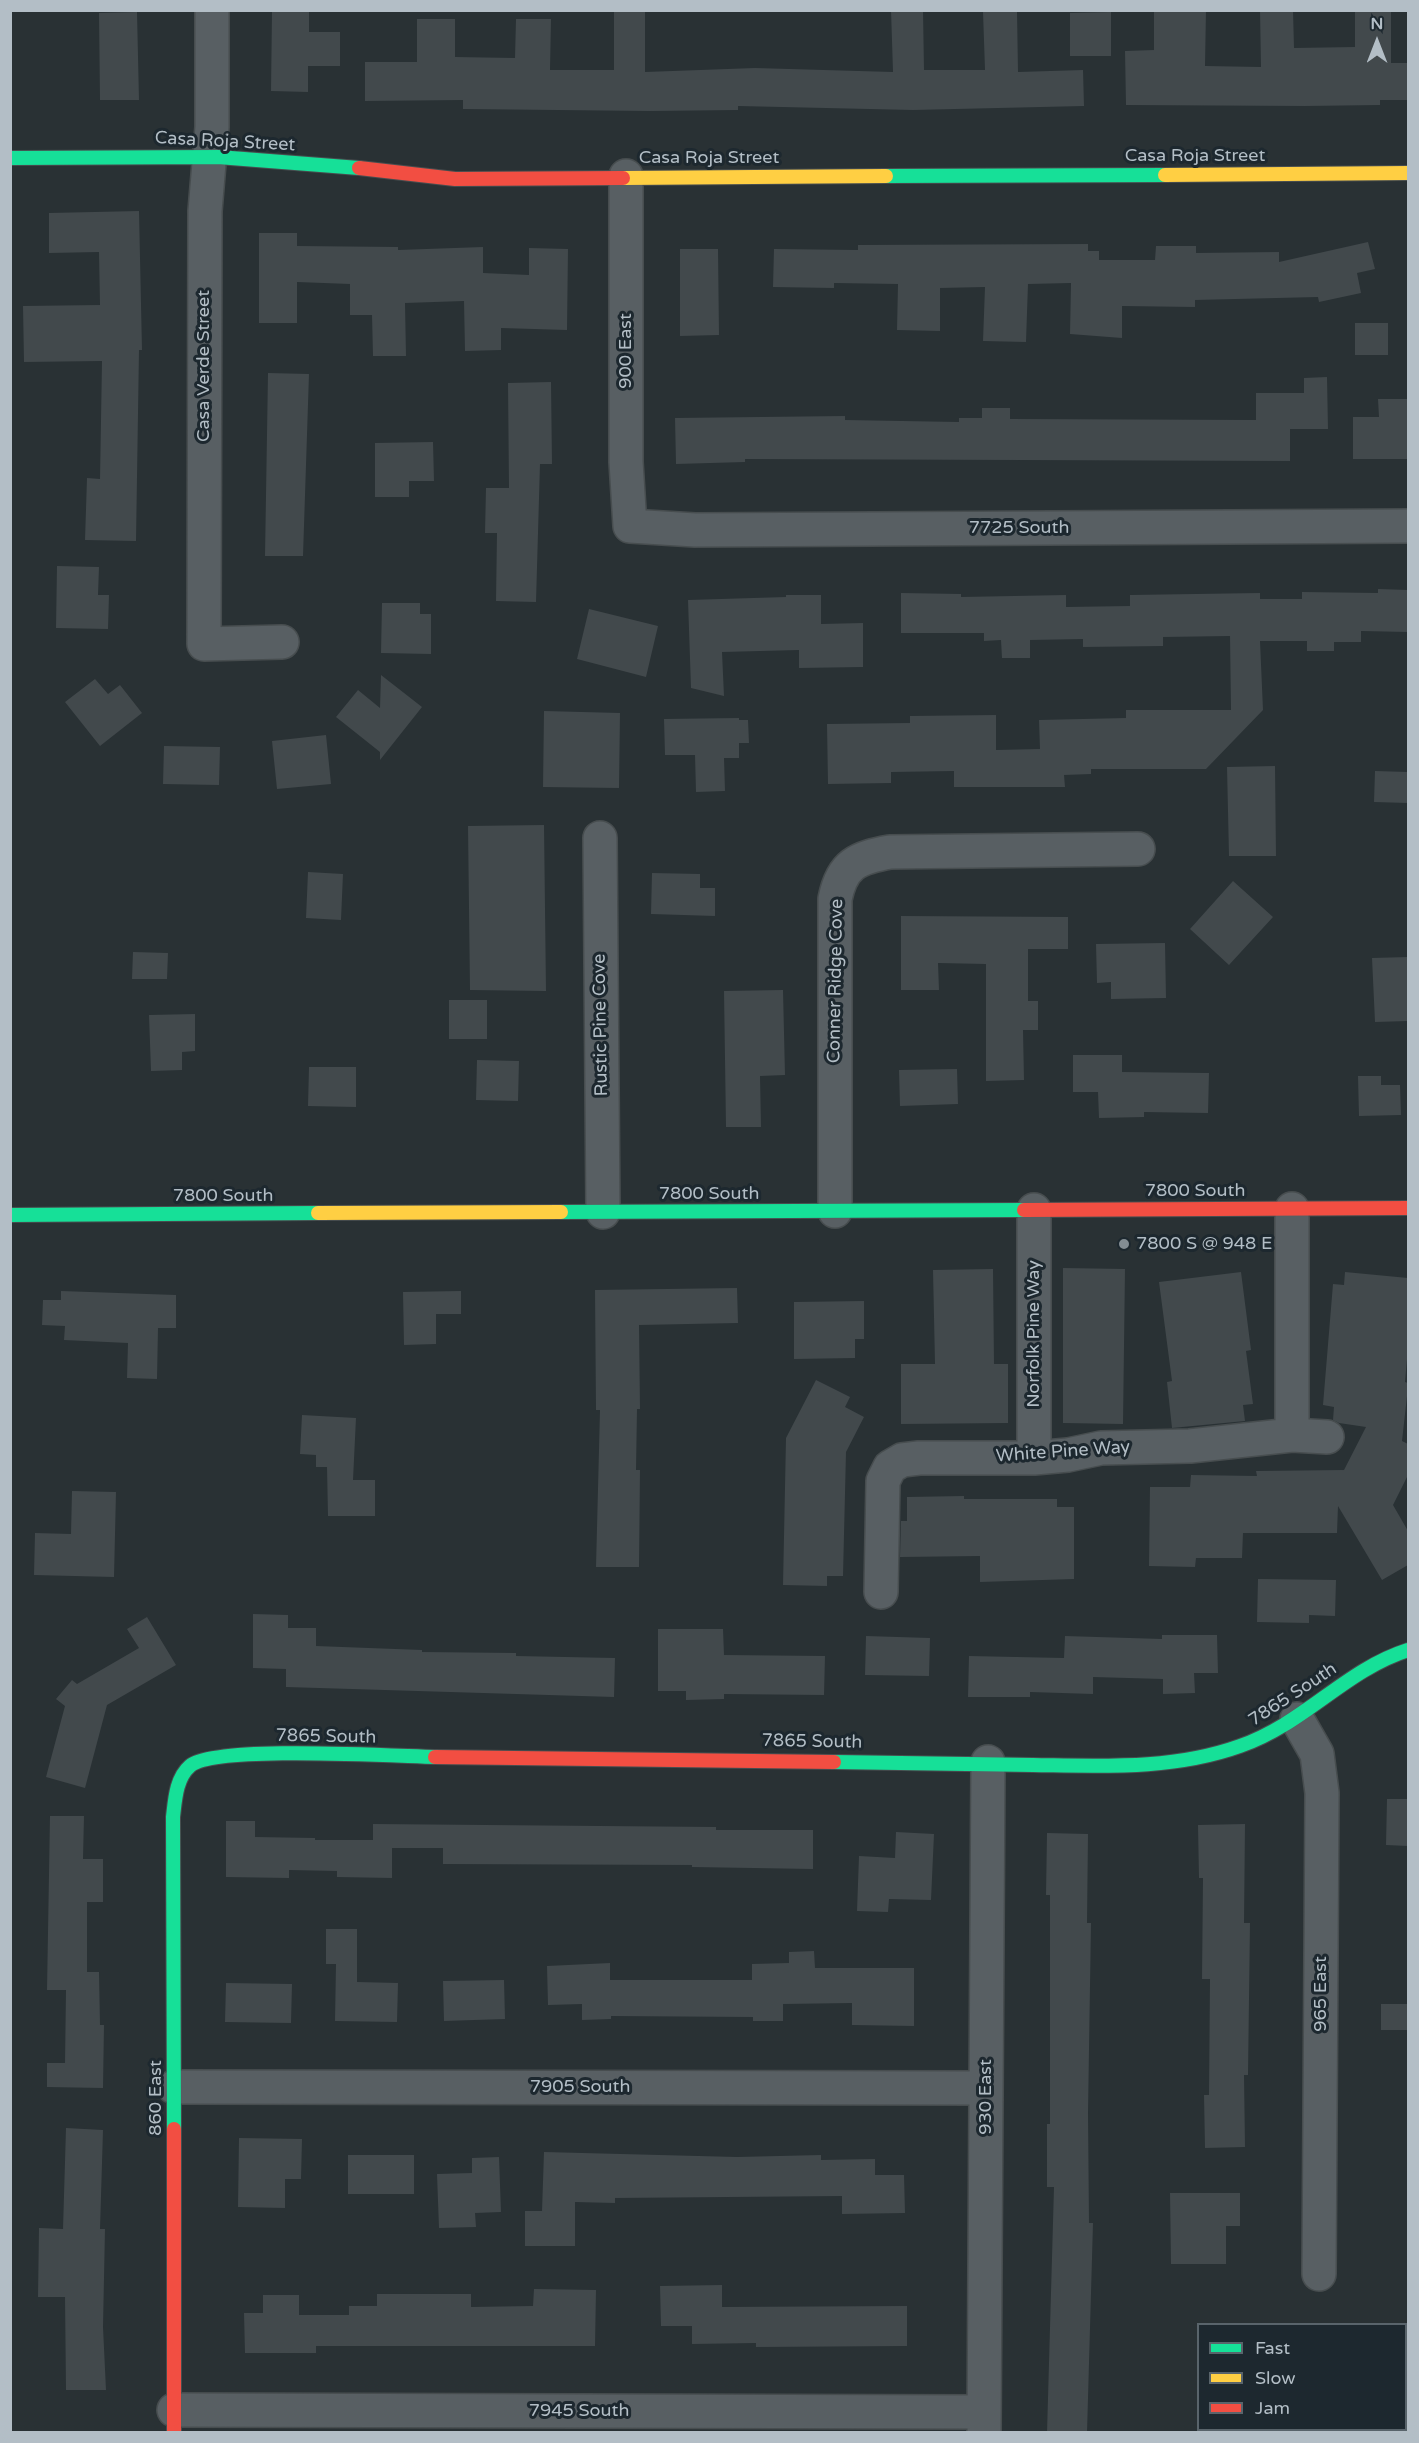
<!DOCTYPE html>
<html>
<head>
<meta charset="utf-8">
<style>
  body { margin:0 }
  #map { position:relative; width:1419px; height:2443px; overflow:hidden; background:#293134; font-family:"Varela Round",sans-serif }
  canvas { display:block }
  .frame { position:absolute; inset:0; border:12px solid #b3bec6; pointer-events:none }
  .legend { position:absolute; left:1197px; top:2323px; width:210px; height:108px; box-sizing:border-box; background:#1d282f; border:2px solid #59646b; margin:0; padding:8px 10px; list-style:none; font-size:18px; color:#b3bec6 }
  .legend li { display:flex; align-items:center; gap:12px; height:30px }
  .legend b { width:30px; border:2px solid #59646b }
  .north { position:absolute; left:1347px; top:12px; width:60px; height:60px; -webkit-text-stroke:4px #1d282f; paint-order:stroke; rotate:0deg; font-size:16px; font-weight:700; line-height:24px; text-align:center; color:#b3bec6 }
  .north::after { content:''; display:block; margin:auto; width:21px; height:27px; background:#b3bec6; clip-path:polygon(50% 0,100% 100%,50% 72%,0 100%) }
</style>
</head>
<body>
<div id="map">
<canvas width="1419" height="2443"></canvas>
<div class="frame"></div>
<ul class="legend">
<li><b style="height:8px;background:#16e098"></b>Fast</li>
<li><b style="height:8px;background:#ffcf43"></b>Slow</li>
<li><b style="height:8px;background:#f24e42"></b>Jam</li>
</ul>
<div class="north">N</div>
</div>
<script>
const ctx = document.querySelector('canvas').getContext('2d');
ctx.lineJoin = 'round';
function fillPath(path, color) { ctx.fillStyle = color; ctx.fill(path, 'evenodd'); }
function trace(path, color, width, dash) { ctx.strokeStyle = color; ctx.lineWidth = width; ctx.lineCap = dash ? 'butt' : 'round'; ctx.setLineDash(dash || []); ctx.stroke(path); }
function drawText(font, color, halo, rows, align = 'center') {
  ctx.font = font + ' "Varela Round",sans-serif'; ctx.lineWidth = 6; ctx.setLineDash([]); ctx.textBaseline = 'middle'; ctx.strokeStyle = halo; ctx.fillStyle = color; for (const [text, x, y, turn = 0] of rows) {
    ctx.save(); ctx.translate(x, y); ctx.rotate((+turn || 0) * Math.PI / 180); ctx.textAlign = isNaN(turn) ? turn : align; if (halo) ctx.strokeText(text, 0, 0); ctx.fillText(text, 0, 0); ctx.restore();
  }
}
fillPath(new Path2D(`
  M 614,10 L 645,10 L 645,72 L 755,68 L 893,72 L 891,10 L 923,10 L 924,70 L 985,70 L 983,12 L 1017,11 L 1018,72 L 1083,70 L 1084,106 L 913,110 L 738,106 L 738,110 L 650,111 L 463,109 L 463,100 L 365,101 L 365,62 L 417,62 L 417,19 L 455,19 L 455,57 L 515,58 L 516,19 L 551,19 L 550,70 L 614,70 Z
  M 1154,10 L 1206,10 L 1205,66 L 1261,67 L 1260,10 L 1293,10 L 1294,48 L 1355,47 L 1355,10 L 1391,10 L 1391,63 L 1408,63 L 1408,100 L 1380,100 L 1380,105 L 1305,106 L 1126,105 L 1125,51 L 1154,50 Z
  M 272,11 L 309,12 L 309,32 L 340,32 L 340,66 L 308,66 L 308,92 L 271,91 Z
  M 137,12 L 139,100 L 100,100 L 99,13 Z
  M 1111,12 L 1111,56 L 1070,56 L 1070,13 Z
  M 139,211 L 142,350 L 139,350 L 136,541 L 85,540 L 87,478 L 100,479 L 102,361 L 24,362 L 23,306 L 100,305 L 99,252 L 49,253 L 49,213 Z
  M 259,233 L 297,233 L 297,246 L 398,247 L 398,250 L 483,247 L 483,273 L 529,275 L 529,248 L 568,249 L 567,330 L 501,328 L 501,350 L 465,351 L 464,301 L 405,303 L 406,356 L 373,356 L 372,315 L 350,315 L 350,284 L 297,282 L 297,323 L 259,323 Z
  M 1368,242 L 1375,269 L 1357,273 L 1361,293 L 1319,302 L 1318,297 L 1195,300 L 1195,307 L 1122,306 L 1122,338 L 1070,334 L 1071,283 L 1028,284 L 1026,342 L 983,341 L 985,287 L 940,288 L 940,331 L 897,330 L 898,284 L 834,283 L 834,288 L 773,287 L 774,249 L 858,250 L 858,245 L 1088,244 L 1088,251 L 1099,251 L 1099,260 L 1155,260 L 1156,246 L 1196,246 L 1196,253 L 1279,252 L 1279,262 Z
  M 680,249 L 718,249 L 719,335 L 680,336 Z
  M 1355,323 L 1388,323 L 1388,355 L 1355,355 Z
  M 268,373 L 309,374 L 303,556 L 265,556 Z
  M 1327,377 L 1328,429 L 1290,429 L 1290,461 L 745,459 L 745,462 L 676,464 L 675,418 L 845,416 L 845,420 L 959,422 L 959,418 L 982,418 L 982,408 L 1010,408 L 1010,419 L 1256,420 L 1256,393 L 1304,393 L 1304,378 Z
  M 551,382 L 552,464 L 540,464 L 536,602 L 496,601 L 497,533 L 485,533 L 486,488 L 509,488 L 508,383 Z
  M 1378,399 L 1408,399 L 1408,459 L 1353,459 L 1353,417 L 1379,417 Z
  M 433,442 L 434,481 L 409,481 L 409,497 L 375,497 L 375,443 Z
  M 57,566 L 99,567 L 98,595 L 109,595 L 108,629 L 56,628 Z
  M 1378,589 L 1408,590 L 1408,632 L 1361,631 L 1361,642 L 1334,642 L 1334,651 L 1307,651 L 1307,641 L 1260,641 L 1263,710 L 1206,769 L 1091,769 L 1091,774 L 1064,775 L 1065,787 L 954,787 L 954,771 L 891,772 L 891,783 L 828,784 L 827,724 L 910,723 L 910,716 L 996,715 L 996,750 L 1040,749 L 1039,720 L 1126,718 L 1126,710 L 1231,710 L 1230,636 L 1163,637 L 1163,646 L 1083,647 L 1083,639 L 1030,640 L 1030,658 L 1002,658 L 1001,640 L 984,641 L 984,633 L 901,633 L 901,593 L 961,594 L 961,597 L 1066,595 L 1066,607 L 1130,606 L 1130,595 L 1260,593 L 1260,599 L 1302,599 L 1302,592 L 1378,593 Z
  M 786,595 L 821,595 L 821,624 L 863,623 L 863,667 L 799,668 L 799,650 L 722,652 L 724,696 L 691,688 L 688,600 L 786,597 Z
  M 382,603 L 420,603 L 420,614 L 431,614 L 431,654 L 381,653 Z
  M 589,609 L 658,626 L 646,677 L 577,659 Z
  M 381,675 L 422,707 L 380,760 L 380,752 L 336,717 L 358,690 L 380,708 Z
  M 95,679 L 108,694 L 120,685 L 142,713 L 100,746 L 65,702 Z
  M 544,711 L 620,713 L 619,788 L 543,787 Z
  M 739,718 L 739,720 L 748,720 L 749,743 L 739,743 L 739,758 L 724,758 L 725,791 L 696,792 L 695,755 L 665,755 L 664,719 Z
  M 326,735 L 331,784 L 277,789 L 272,741 Z
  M 164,746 L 220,747 L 219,785 L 163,784 Z
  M 1275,766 L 1276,856 L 1229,856 L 1227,767 Z
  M 1375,771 L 1408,772 L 1408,803 L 1374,802 Z
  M 544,825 L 546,991 L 470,990 L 468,826 Z
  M 308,872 L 343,874 L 341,920 L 306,918 Z
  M 652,873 L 700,874 L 700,888 L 715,888 L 715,916 L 651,914 Z
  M 1233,881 L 1273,917 L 1229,965 L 1190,929 Z
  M 901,916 L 1068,917 L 1068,949 L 1028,949 L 1028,1001 L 1038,1001 L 1038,1030 L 1023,1030 L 1024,1080 L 986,1081 L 986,964 L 938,963 L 939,990 L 901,990 Z
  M 1165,943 L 1166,998 L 1111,999 L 1111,982 L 1097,983 L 1096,944 Z
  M 133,952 L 168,953 L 167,979 L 132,979 Z
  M 1408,957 L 1408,1021 L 1375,1022 L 1372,958 Z
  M 783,990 L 785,1075 L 760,1076 L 761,1127 L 726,1127 L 724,991 Z
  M 449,1000 L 487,1000 L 487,1039 L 449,1039 Z
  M 195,1014 L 195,1051 L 182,1052 L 182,1070 L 151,1071 L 149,1015 Z
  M 1073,1055 L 1122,1055 L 1122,1072 L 1209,1073 L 1208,1113 L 1144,1112 L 1144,1117 L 1099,1118 L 1098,1092 L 1073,1092 Z
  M 477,1060 L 519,1061 L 518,1101 L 476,1100 Z
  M 309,1067 L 356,1067 L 356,1107 L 308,1106 Z
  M 957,1069 L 958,1104 L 900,1106 L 899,1070 Z
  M 1358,1076 L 1381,1076 L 1381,1085 L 1400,1085 L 1401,1115 L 1359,1116 Z
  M 1063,1268 L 1125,1269 L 1123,1424 L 1063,1423 Z
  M 993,1269 L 994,1364 L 1008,1364 L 1008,1423 L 901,1424 L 901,1364 L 935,1364 L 933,1270 Z
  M 1241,1272 L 1251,1350 L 1246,1351 L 1253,1404 L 1243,1405 L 1245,1421 L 1172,1428 L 1167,1382 L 1172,1381 L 1159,1282 Z
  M 1345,1272 L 1408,1278 L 1408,1348 L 1405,1382 L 1408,1383 L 1408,1387 L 1402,1441 L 1408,1444 L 1408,1475 L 1393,1505 L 1408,1531 L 1408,1565 L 1382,1580 L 1338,1506 L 1337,1533 L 1243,1533 L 1242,1558 L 1196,1558 L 1195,1567 L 1149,1566 L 1150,1487 L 1190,1487 L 1191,1475 L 1257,1476 L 1256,1471 L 1344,1470 L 1366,1427 L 1339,1423 L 1333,1420 L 1334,1407 L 1323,1405 L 1333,1284 L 1344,1285 Z
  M 737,1288 L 738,1323 L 639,1325 L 640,1409 L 637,1409 L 636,1470 L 640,1470 L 639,1567 L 596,1567 L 600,1410 L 596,1410 L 595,1290 Z
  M 61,1291 L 176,1295 L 176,1328 L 158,1328 L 157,1379 L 127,1378 L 128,1343 L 64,1340 L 65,1326 L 42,1325 L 43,1300 L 61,1300 Z
  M 461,1291 L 461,1314 L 436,1314 L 436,1344 L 404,1345 L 403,1292 Z
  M 864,1301 L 864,1339 L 855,1339 L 855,1358 L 794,1359 L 794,1302 Z
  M 816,1380 L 850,1397 L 845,1407 L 864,1417 L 846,1452 L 843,1576 L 827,1576 L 827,1586 L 783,1585 L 786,1438 Z
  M 302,1415 L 356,1418 L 353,1480 L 375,1480 L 375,1516 L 328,1516 L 327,1467 L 316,1467 L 316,1455 L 300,1454 Z
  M 72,1491 L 116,1492 L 114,1577 L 34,1575 L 35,1533 L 71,1534 Z
  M 964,1496 L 964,1499 L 1057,1499 L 1057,1507 L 1074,1507 L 1074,1579 L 980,1582 L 980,1556 L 900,1557 L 901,1521 L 907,1521 L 907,1497 Z
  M 1258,1579 L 1336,1580 L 1335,1616 L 1309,1615 L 1309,1623 L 1257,1622 Z
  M 253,1614 L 288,1615 L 288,1628 L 316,1628 L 316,1646 L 422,1650 L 422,1652 L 516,1653 L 516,1656 L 615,1658 L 614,1697 L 286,1687 L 286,1669 L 253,1668 Z
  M 147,1617 L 176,1665 L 107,1705 L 85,1788 L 46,1777 L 65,1706 L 56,1699 L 72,1680 L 77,1684 L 139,1648 L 127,1629 Z
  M 658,1629 L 723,1629 L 724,1655 L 825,1656 L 824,1695 L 724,1694 L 724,1699 L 686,1700 L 686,1691 L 658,1691 Z
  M 1162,1635 L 1217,1635 L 1218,1673 L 1194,1673 L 1195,1693 L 1163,1694 L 1163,1679 L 1093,1677 L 1093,1694 L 1030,1692 L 1030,1697 L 968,1697 L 969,1656 L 1064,1658 L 1065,1636 L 1162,1639 Z
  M 866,1636 L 930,1638 L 929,1676 L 865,1675 Z
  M 1387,1799 L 1408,1799 L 1408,1846 L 1386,1845 Z
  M 50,1816 L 84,1816 L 83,1859 L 103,1859 L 103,1902 L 87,1902 L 87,1972 L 99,1972 L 100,2025 L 104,2025 L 103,2088 L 47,2087 L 47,2063 L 65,2063 L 66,1990 L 47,1990 Z
  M 226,1821 L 255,1821 L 255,1837 L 315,1838 L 315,1840 L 373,1840 L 373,1824 L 716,1827 L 716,1830 L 813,1830 L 813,1869 L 692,1867 L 692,1865 L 443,1864 L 443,1848 L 392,1848 L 392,1878 L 337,1877 L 337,1871 L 289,1870 L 289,1878 L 226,1877 Z
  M 1245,1824 L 1244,1923 L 1250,1923 L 1248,2075 L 1244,2075 L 1245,2147 L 1205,2148 L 1204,2095 L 1209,2095 L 1210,1979 L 1202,1979 L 1203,1878 L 1199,1878 L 1198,1825 Z
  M 896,1832 L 934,1834 L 931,1900 L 889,1899 L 888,1912 L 857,1911 L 859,1856 L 895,1858 Z
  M 1047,1833 L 1088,1834 L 1087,1923 L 1091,1923 L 1088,2113 L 1089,2223 L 1093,2223 L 1087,2433 L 1047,2433 L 1054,2187 L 1047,2187 L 1047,2124 L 1050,2124 L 1050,1895 L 1046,1895 Z
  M 326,1929 L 357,1929 L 357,1982 L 398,1983 L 397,2022 L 335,2021 L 336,1964 L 326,1964 Z
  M 814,1951 L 815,1968 L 914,1968 L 914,2026 L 852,2025 L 852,2003 L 783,2004 L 783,2021 L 753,2021 L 753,2017 L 611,2016 L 611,2019 L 582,2020 L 582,2004 L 548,2005 L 547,1966 L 610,1963 L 610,1980 L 752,1980 L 752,1964 L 789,1963 L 789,1952 Z
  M 504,1980 L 505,2019 L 444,2021 L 443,1981 Z
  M 226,1983 L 292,1984 L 291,2023 L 225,2022 Z
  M 1381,2004 L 1408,2004 L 1408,2030 L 1381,2030 Z
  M 66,2128 L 103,2130 L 100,2229 L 105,2229 L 103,2327 L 106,2390 L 66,2390 L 65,2297 L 38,2297 L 39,2228 L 63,2229 Z
  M 239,2138 L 302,2139 L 301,2179 L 285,2179 L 285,2208 L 238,2207 Z
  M 544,2152 L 737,2157 L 821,2155 L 821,2160 L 875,2159 L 875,2175 L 904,2175 L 905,2213 L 842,2214 L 842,2196 L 615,2198 L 615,2203 L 575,2202 L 575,2246 L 525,2246 L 525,2211 L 542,2211 Z
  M 348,2155 L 414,2155 L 414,2194 L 348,2194 Z
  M 499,2157 L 501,2212 L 475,2213 L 476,2227 L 439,2228 L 437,2174 L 472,2173 L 472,2158 Z
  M 1170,2193 L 1240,2193 L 1240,2226 L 1226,2226 L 1226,2264 L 1171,2264 Z
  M 722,2285 L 722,2307 L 907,2306 L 907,2346 L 756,2347 L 756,2343 L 692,2344 L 692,2326 L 661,2326 L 660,2286 Z
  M 534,2289 L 596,2290 L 595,2346 L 316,2346 L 316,2353 L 245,2353 L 244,2313 L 263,2313 L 263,2295 L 299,2295 L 299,2315 L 349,2315 L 349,2306 L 377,2306 L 377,2294 L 471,2294 L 471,2307 L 533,2306 Z`), '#42494c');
const street = new Path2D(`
  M 212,10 L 212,127 L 205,211 L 204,644 L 282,642
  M 626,176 L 626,462 L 630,526 L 695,530 L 1408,526
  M 600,838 L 603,1212
  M 1292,1209 L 1292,1435
  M 1034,1210 L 1034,1458
  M 835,1211 L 835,899 C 842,864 857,858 890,852 L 1138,849
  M 881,1592 L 883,1481 L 890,1467 L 902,1460 L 919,1458 L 1034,1458 L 1068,1455 L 1101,1448 L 1190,1446 L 1292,1435 L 1327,1437
  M 1297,1719 L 1317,1754 L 1322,1793 L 1319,2274
  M 174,2087 L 986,2088
  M 174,2410 L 984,2412
  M 984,2432 L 988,1762`);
const fast = new Path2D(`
  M 10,158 L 218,157 L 359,168
  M 886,176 L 1165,175
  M 561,1212 L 1024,1210
  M 10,1215 L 318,1213
  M 834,1762 C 900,1763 967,1764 1033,1765 C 1103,1766 1173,1770 1240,1746 C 1304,1724 1345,1670 1408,1650
  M 174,2129 L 173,1817 C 175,1800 176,1778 190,1766 C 214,1745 393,1756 435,1757`);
const slow = new Path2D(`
  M 1165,175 L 1408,173
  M 623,178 L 886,176
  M 318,1213 L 561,1212`);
const jam = new Path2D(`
  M 359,168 L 455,179 L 623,178
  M 1024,1210 L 1408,1208
  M 435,1757 L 834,1762
  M 174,2129 L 174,2432`);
trace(street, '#474d4f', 36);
trace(fast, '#474d4f', 16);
trace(slow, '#474d4f', 16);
trace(jam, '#474d4f', 16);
trace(street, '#585f63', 33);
trace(fast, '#16e098', 14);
trace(slow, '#ffcf43', 14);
trace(jam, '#f24e42', 14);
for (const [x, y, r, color] of [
  [1124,1244,6,"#838d93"]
]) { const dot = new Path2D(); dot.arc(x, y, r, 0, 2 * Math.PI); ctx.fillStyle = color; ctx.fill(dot); trace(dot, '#1d282f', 2); }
drawText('18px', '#b3bec6', '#1d282f', [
  ["Casa Roja Street",225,142,3],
  ["Casa Roja Street",1195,156],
  ["Casa Roja Street",709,158],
  ["900 East",626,351,-90],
  ["Casa Verde Street",204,366,-90],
  ["7725 South",1019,528],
  ["Conner Ridge Cove",836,981,-89],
  ["Rustic Pine Cove",601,1025,-91],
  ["7800 South",1195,1191],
  ["7800 South",709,1194],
  ["7800 South",223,1196],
  ["Norfolk Pine Way",1034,1334,-90],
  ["White Pine Way",1063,1452,-4],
  ["7865 South",1293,1695,-33],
  ["7865 South",326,1737,1],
  ["7865 South",812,1742,1],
  ["965 East",1321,1994,-90],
  ["7905 South",580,2087],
  ["930 East",986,2097,-90],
  ["860 East",156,2098,-90],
  ["7945 South",579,2411]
]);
drawText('18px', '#b3bec6', '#1d282f', [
  ["7800 S @ 948 E",1136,1244]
], 'left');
</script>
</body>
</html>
